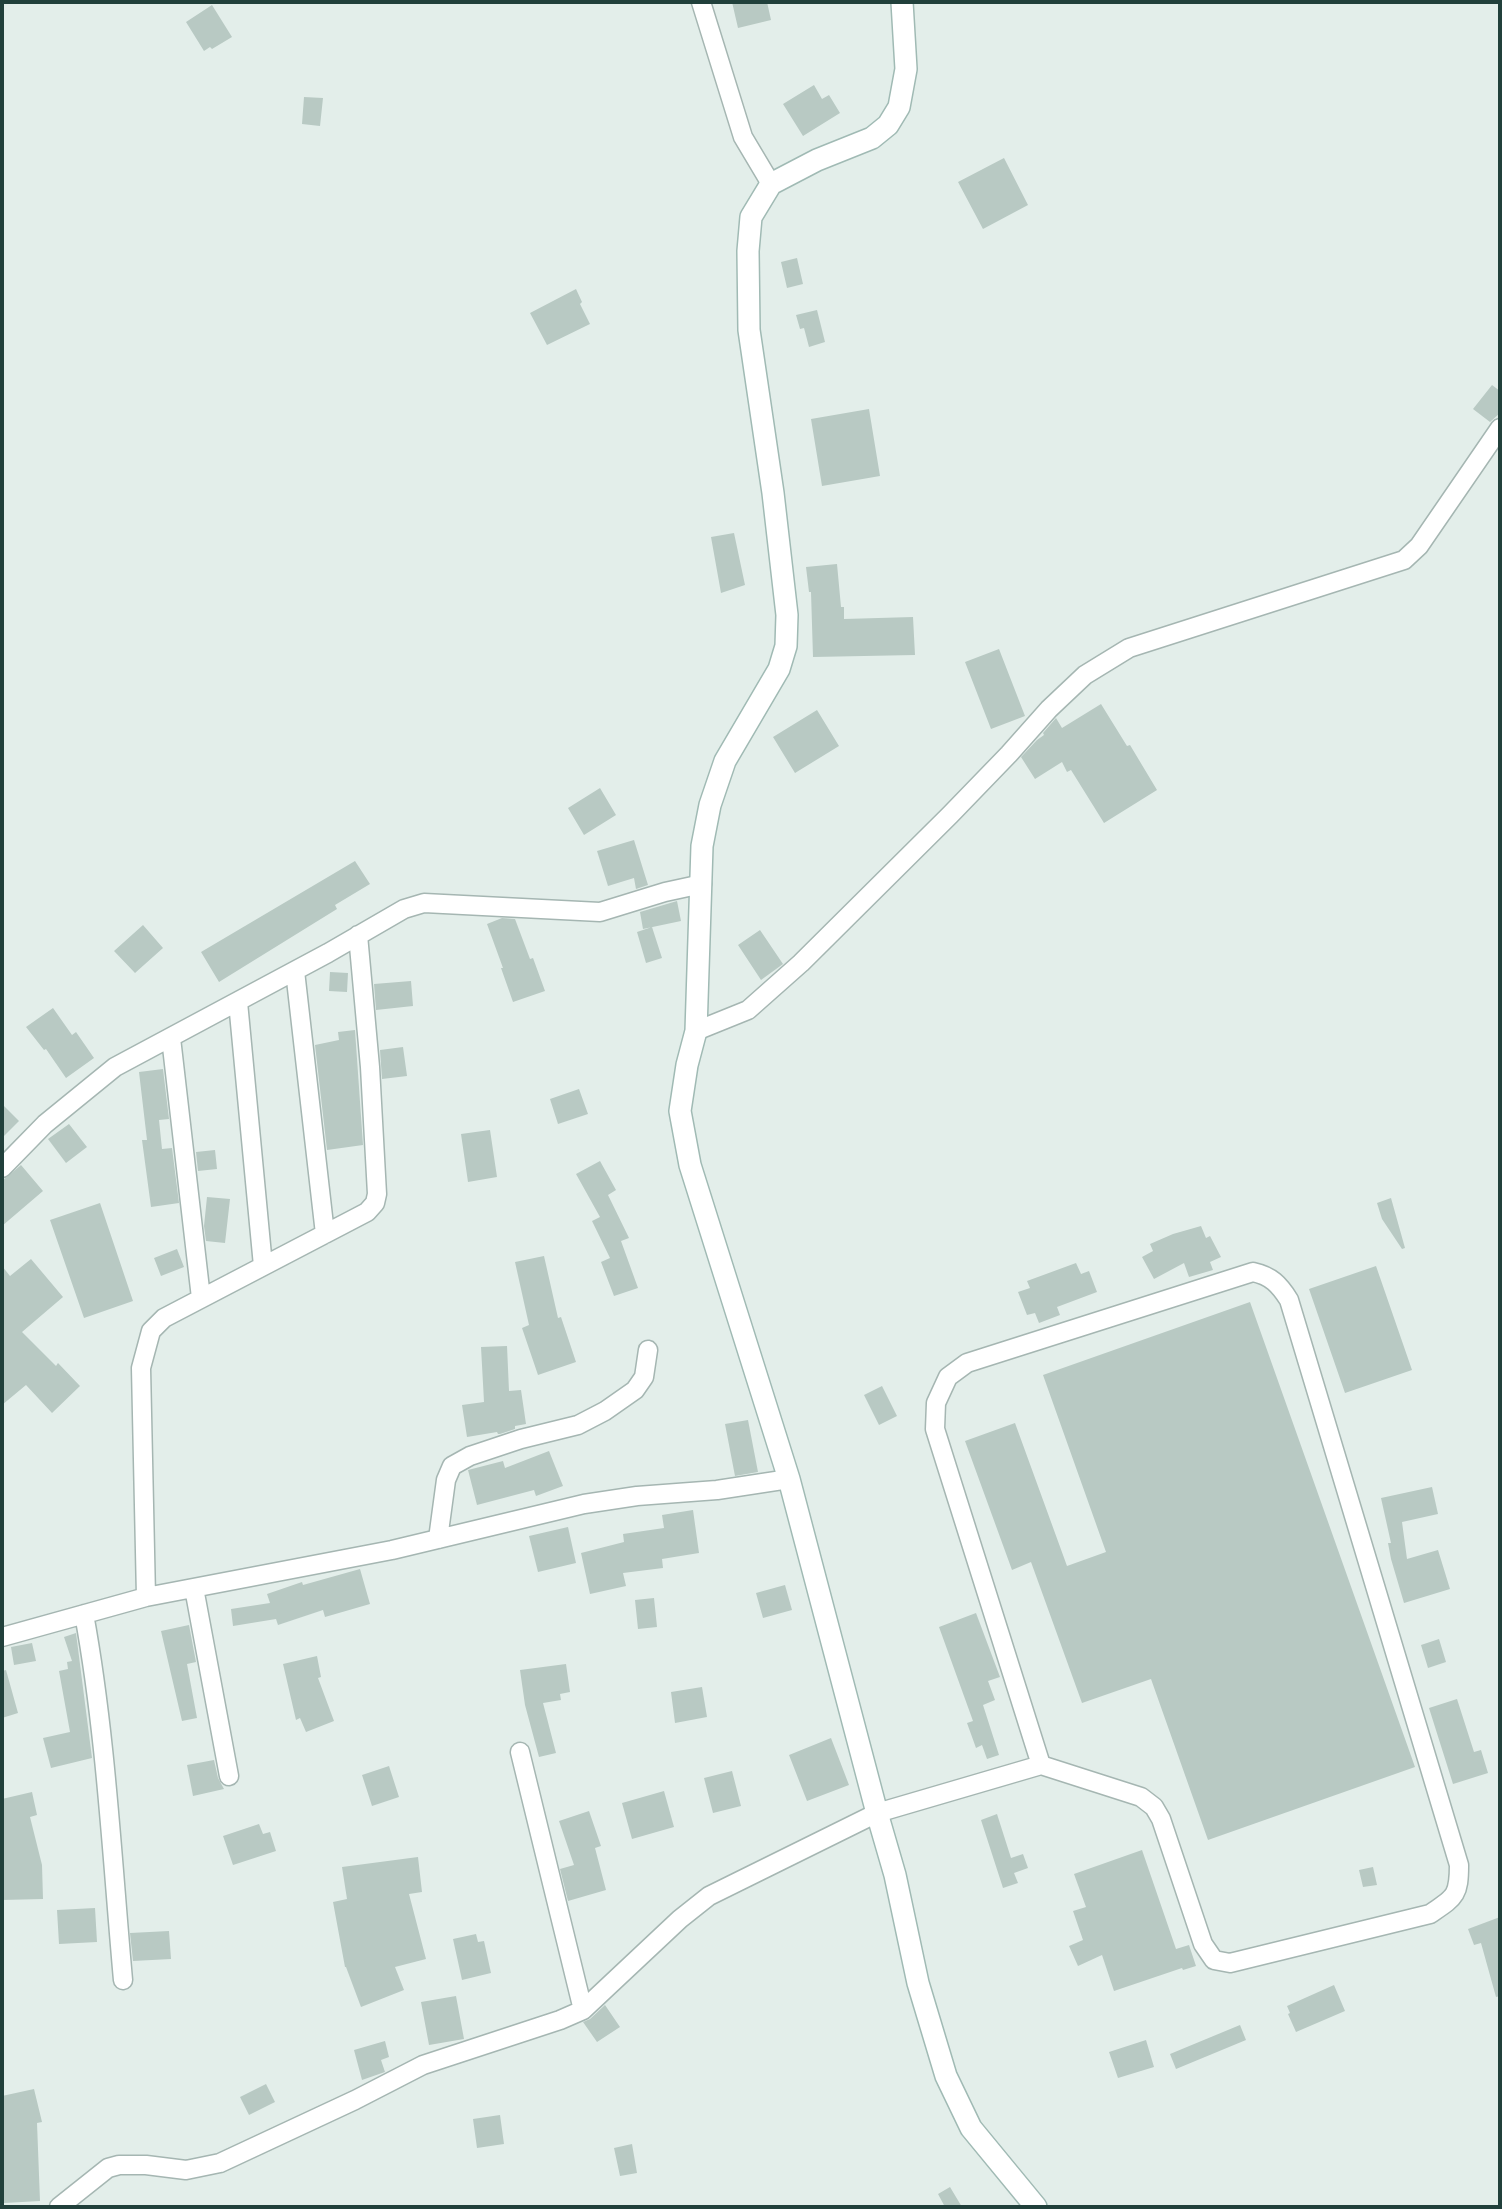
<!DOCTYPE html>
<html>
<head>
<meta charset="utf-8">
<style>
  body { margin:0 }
  #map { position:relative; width:1502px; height:2209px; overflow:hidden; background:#e3eeea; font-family:"Golos Text",sans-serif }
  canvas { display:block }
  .frame { position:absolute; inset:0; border:4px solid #21403b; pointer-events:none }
</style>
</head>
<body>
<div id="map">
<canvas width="1502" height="2209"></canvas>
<div class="frame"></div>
</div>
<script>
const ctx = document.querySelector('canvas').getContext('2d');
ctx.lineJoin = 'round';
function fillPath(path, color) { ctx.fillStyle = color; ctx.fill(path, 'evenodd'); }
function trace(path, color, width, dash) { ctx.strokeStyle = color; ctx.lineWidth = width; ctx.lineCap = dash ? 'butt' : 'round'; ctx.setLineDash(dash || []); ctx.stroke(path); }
fillPath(new Path2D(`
  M 732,2 L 767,2 L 771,20 L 738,28 Z
  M 212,5 L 232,37 L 212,49 L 210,47 L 204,51 L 186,22 Z
  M 814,85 L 822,99 L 829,95 L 840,113 L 803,136 L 783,104 Z
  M 304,97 L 323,98 L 320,126 L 302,124 Z
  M 1004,158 L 1028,205 L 983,229 L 958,182 Z
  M 797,258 L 803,284 L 787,288 L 781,262 Z
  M 576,289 L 582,302 L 580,304 L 590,324 L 547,345 L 530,313 Z
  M 817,310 L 825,342 L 809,347 L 804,328 L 800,329 L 796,315 Z
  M 1492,385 L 1500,391 L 1500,413 L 1490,422 L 1473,409 Z
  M 869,409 L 880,476 L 822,486 L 811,419 Z
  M 734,533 L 745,585 L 721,593 L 711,537 Z
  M 837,564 L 841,607 L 844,607 L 844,619 L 913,617 L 915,655 L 813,657 L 811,592 L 809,592 L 806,567 Z
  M 999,649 L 1025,716 L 991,729 L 965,662 Z
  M 1101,704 L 1127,746 L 1130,745 L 1157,790 L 1104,823 L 1071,770 L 1067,772 L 1062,762 L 1035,779 L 1021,757 L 1037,740 L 1044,735 L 1043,733 L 1056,718 L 1062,728 Z
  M 817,710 L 839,746 L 795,773 L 773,737 Z
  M 600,788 L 616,815 L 584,835 L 568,808 Z
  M 634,840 L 648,885 L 636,889 L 634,878 L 608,886 L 597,851 Z
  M 355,861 L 370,884 L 335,905 L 337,909 L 219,982 L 201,952 Z
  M 677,901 L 681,921 L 643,929 L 640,912 Z
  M 502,918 L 515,919 L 530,959 L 533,958 L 545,991 L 513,1002 L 501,968 L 503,968 L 487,924 Z
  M 143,925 L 163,948 L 135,973 L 114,951 Z
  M 652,927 L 662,958 L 646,963 L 637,932 Z
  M 760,930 L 783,964 L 761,980 L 738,945 Z
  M 330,972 L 348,973 L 347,992 L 329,991 Z
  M 411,981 L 413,1006 L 376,1010 L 374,984 Z
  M 53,1008 L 72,1035 L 76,1032 L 94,1058 L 66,1078 L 46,1049 L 44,1050 L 26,1027 Z
  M 355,1030 L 363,1145 L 327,1150 L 315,1045 L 339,1040 L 338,1032 Z
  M 403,1047 L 407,1076 L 382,1079 L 380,1050 Z
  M 163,1069 L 169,1119 L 159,1120 L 162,1149 L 172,1148 L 179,1203 L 151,1207 L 142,1140 L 147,1140 L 139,1072 Z
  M 579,1089 L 588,1114 L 558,1124 L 550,1099 Z
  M 2,1104 L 19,1121 L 2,1138 Z
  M 69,1124 L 87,1147 L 66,1163 L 48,1139 Z
  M 490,1130 L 497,1177 L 468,1182 L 461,1134 Z
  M 215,1150 L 217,1169 L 198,1171 L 196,1152 Z
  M 600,1161 L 616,1190 L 608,1195 L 629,1238 L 621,1241 L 638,1288 L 614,1296 L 601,1262 L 610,1258 L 592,1221 L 600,1217 L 576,1174 Z
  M 21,1165 L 43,1191 L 2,1226 L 2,1181 Z
  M 207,1197 L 230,1199 L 225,1243 L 206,1241 L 204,1226 Z
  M 1391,1198 L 1405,1248 L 1402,1249 L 1382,1219 L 1377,1203 Z
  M 100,1203 L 133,1301 L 84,1318 L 50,1220 Z
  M 1201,1226 L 1206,1238 L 1210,1236 L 1221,1257 L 1210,1262 L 1213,1270 L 1189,1277 L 1184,1263 L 1154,1279 L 1142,1257 L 1153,1251 L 1150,1244 L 1173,1234 Z
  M 177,1249 L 184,1267 L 161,1276 L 154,1258 Z
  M 544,1256 L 558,1318 L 561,1317 L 576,1362 L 538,1375 L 522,1328 L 529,1325 L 515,1262 Z
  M 31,1259 L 63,1297 L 22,1332 L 56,1366 L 58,1363 L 80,1386 L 52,1413 L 26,1385 L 2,1405 L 2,1266 L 10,1276 Z
  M 1076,1263 L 1081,1274 L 1089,1271 L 1097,1292 L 1057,1307 L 1060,1315 L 1039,1323 L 1035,1313 L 1027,1315 L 1018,1292 L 1030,1288 L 1027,1281 Z
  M 1376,1266 L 1412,1370 L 1345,1393 L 1309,1289 Z
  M 1250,1302 L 1415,1767 L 1208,1840 L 1151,1679 L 1082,1703 L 1031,1562 L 1012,1570 L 965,1441 L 1015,1423 L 1067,1566 L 1106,1552 L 1043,1375 Z
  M 507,1346 L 509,1391 L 521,1390 L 526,1424 L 515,1426 L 515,1429 L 500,1434 L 498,1434 L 497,1432 L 467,1437 L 462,1405 L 484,1402 L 481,1347 Z
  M 882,1386 L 897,1416 L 879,1425 L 864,1395 Z
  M 748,1420 L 758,1472 L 735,1476 L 725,1424 Z
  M 549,1451 L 563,1486 L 536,1496 L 534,1490 L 477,1505 L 468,1470 L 503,1461 L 505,1468 Z
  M 1432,1487 L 1438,1514 L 1402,1522 L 1407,1559 L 1438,1550 L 1450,1589 L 1404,1603 L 1391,1559 L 1388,1543 L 1391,1543 L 1381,1498 Z
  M 693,1510 L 699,1553 L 662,1559 L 663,1568 L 623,1573 L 626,1586 L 590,1594 L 581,1553 L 624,1542 L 623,1534 L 664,1528 L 662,1515 Z
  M 568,1527 L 576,1563 L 538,1572 L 529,1536 Z
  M 360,1569 L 370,1604 L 325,1617 L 323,1610 L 278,1625 L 276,1619 L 233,1626 L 231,1609 L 270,1603 L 267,1594 L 302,1582 L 303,1585 Z
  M 785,1585 L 792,1610 L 763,1618 L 756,1593 Z
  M 654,1598 L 657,1627 L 638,1629 L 635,1600 Z
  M 976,1613 L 1000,1677 L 988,1681 L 995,1700 L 983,1705 L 999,1755 L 987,1759 L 982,1745 L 976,1748 L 967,1723 L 973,1721 L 939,1627 Z
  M 189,1625 L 196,1662 L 187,1664 L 197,1718 L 182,1721 L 161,1631 Z
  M 76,1633 L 92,1758 L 51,1768 L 43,1738 L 70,1732 L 59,1671 L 68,1669 L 67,1662 L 72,1661 L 64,1637 Z
  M 1439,1639 L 1446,1662 L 1428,1668 L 1421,1645 Z
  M 32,1643 L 36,1661 L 14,1665 L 11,1647 Z
  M 317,1656 L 321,1677 L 318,1678 L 334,1721 L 306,1732 L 300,1718 L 296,1720 L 283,1664 Z
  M 566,1664 L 570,1692 L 560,1694 L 561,1700 L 543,1703 L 556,1753 L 539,1757 L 525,1705 L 520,1670 Z
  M 6,1670 L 18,1713 L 2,1718 L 2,1671 Z
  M 702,1687 L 707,1717 L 675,1723 L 671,1692 Z
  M 1457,1699 L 1474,1752 L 1481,1750 L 1488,1773 L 1453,1784 L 1429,1708 Z
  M 831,1738 L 849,1785 L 807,1801 L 789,1755 Z
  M 214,1760 L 218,1778 L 224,1789 L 193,1796 L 187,1765 Z
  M 389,1766 L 399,1797 L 372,1806 L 362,1775 Z
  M 732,1771 L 741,1806 L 713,1813 L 704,1778 Z
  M 664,1791 L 674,1827 L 632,1839 L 622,1803 Z
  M 32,1792 L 37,1815 L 30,1817 L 42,1865 L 43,1899 L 2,1900 L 2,1799 Z
  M 589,1811 L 601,1846 L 595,1848 L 606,1890 L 568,1901 L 560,1869 L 574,1865 L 559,1821 Z
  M 997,1814 L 1011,1858 L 1023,1854 L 1028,1868 L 1014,1873 L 1018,1883 L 1003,1888 L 981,1820 Z
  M 259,1824 L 263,1834 L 270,1832 L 276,1851 L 233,1865 L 223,1836 Z
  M 1142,1850 L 1176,1949 L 1189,1945 L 1196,1966 L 1183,1970 L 1182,1968 L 1114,1991 L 1102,1955 L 1078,1966 L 1069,1946 L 1083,1940 L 1073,1911 L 1086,1907 L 1074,1874 Z
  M 418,1857 L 422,1892 L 409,1894 L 426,1959 L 395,1967 L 404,1990 L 361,2007 L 346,1967 L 345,1967 L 333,1902 L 347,1899 L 342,1867 Z
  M 1373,1867 L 1377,1885 L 1363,1887 L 1359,1870 Z
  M 95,1908 L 97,1942 L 59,1944 L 57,1910 Z
  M 1500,1917 L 1500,1996 L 1496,1997 L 1481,1943 L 1474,1945 L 1468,1929 Z
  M 169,1931 L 171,1959 L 133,1961 L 130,1933 Z
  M 476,1934 L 478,1942 L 484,1941 L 491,1973 L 462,1980 L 453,1939 Z
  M 1334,1985 L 1345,2011 L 1296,2032 L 1288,2014 L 1290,2013 L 1287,2006 Z
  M 456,1996 L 464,2039 L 429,2045 L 421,2002 Z
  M 605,2005 L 620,2027 L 597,2042 L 583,2022 L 590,2019 Z
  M 1240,2025 L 1246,2040 L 1176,2069 L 1170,2054 Z
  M 1146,2040 L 1154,2067 L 1118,2078 L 1109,2052 Z
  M 385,2041 L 389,2057 L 381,2060 L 385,2072 L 362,2080 L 354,2050 Z
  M 266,2084 L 275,2102 L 249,2115 L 240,2097 Z
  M 34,2089 L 42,2122 L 37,2123 L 40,2201 L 4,2203 L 2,2096 Z
  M 500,2115 L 504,2144 L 477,2148 L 473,2119 Z
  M 632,2144 L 637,2173 L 620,2176 L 614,2148 Z
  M 950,2187 L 962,2207 L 945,2207 L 938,2194 Z`), '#b8c9c3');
const street = new Path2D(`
  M 701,2 L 743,137 L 771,184
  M 295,971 L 325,1234
  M 238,1002 L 263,1266
  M 696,1031 L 748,1010 L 801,963 L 950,815 L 1009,754 L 1049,709 L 1085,675 L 1129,648 L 1404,560 L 1419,546 L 1500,428
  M 171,1038 L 201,1298
  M 2,1168 L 45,1124 L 115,1067 L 328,953 L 404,909 L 424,903 L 600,912 L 665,892 L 702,884
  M 1253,1272 C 1271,1276 1279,1284 1289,1300 L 1459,1865 C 1459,1896 1455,1897 1430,1914 L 1230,1963 L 1214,1960 L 1203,1944 L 1161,1819 L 1154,1807 L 1141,1797 L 1041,1765 L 935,1429 L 936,1403 L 948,1377 L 967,1363 Z
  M 438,1539 L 446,1480 L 452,1466 L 470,1456 L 521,1439 L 578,1425 L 605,1411 L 635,1390 L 644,1377 L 648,1350
  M 194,1588 L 229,1776
  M 146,1597 L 141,1368 L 151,1331 L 164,1318 L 367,1212 L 375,1203 L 377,1194 L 370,1067 L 358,935
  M 84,1614 C 106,1734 112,1858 123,1980
  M 2,1637 L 146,1597 L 392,1550 L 584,1504 L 637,1496 L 717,1490 L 789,1479
  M 520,1752 L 583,2010
  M 59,2207 L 108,2168 L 119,2165 L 146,2165 L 186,2170 L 220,2163 L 355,2100 L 423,2065 L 560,2020 L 583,2010 L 680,1919 L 709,1896 L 877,1813 L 1041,1765`);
const secondary = new Path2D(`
  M 902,2 L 906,69 L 899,107 L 888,125 L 872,138 L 817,160 L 771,184 L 751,217 L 748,251 L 749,330 L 773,493 L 787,615 L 786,646 L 779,669 L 725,761 L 710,805 L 702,846 L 696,1031 L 687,1065 L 680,1111 L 690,1165 L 789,1479 L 877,1813 L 895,1875 L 918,1983 L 946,2076 L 971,2128 L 1036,2207`);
trace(street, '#a5b6b2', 21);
trace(secondary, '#a0bab4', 24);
trace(street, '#fff', 18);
trace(secondary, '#fff', 21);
</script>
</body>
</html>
